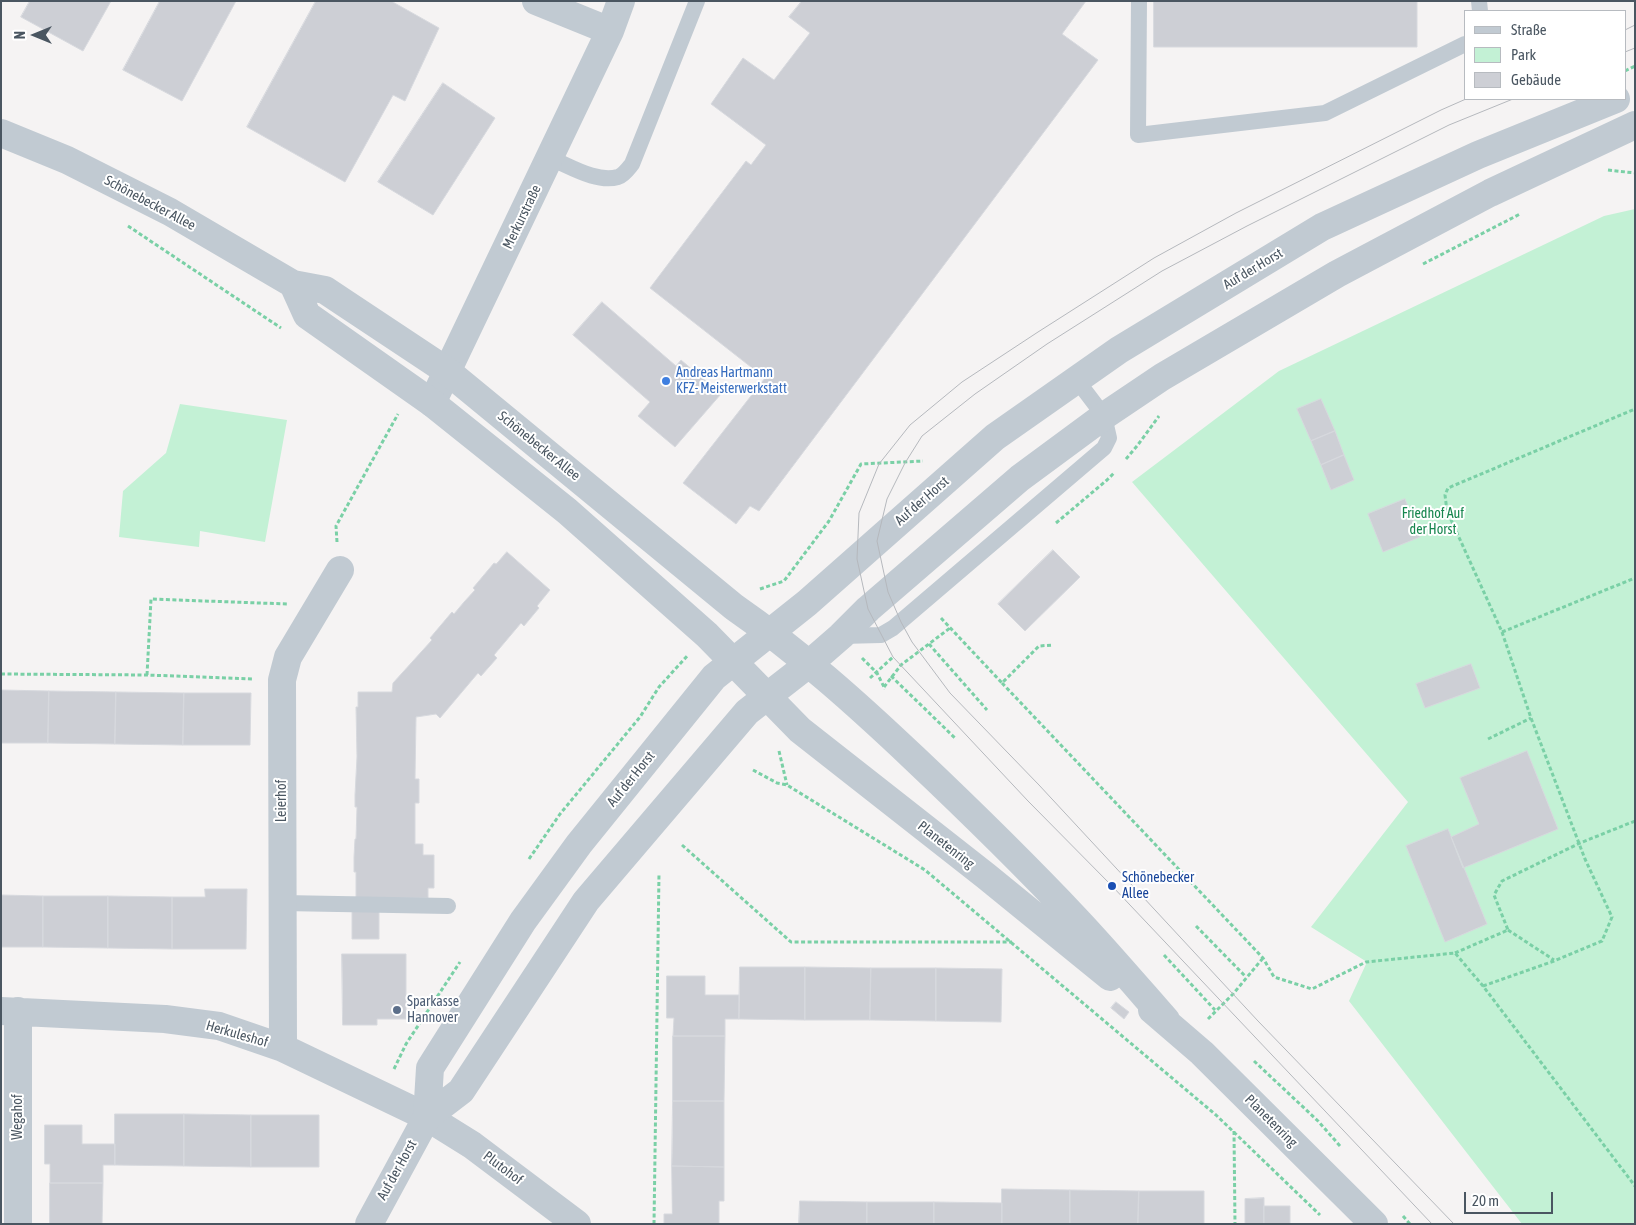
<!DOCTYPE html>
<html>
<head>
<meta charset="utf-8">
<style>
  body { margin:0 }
  #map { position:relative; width:1636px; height:1225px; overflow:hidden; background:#f5f3f3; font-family:"Asap Condensed",sans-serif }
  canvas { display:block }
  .frame { position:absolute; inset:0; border:2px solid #4a5661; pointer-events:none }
  .legend { position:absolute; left:1464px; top:10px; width:162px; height:90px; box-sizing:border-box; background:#fff; border:1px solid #b7bbc0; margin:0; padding:6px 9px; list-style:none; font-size:15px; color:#4a5661 }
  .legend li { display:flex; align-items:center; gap:10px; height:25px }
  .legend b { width:25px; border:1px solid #b7bbc0 }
  .north { position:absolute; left:10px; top:10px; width:50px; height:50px; -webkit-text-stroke:4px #fff; paint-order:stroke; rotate:270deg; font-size:14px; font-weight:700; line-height:20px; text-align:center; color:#4a5661 }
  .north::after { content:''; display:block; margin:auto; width:18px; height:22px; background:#4a5661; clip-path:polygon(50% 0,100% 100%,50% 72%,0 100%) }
  .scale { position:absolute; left:1464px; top:1192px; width:89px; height:22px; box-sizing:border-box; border:2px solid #4a5661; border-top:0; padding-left:6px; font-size:15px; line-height:18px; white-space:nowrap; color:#4a5661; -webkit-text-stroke:4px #fff; paint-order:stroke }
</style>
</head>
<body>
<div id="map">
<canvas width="1636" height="1225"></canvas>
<div class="frame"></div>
<ul class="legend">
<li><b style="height:6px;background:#c1cad2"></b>Straße</li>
<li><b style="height:14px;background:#c3f1d5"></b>Park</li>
<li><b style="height:14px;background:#cdcfd5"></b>Gebäude</li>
</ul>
<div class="north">N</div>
<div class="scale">20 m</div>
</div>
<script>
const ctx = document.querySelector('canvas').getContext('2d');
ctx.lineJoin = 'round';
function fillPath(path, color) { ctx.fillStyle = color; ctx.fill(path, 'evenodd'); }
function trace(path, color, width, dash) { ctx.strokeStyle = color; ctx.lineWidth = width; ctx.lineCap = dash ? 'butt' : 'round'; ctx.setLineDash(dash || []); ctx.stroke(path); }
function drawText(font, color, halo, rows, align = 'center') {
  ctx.font = font + ' "Asap Condensed",sans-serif'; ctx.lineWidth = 4; ctx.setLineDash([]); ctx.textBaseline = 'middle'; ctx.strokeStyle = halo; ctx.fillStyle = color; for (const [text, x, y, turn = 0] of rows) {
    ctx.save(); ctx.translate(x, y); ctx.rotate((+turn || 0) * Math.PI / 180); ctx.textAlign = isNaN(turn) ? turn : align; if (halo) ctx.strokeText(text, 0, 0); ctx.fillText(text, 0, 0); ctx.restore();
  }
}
fillPath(new Path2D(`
  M 1635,209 L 1635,1224 L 1522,1224 L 1349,1001 L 1367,962 L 1311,927 L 1408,802 L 1132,482 L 1279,371 L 1604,216 Z
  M 180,404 L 287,420 L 265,542 L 200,531 L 199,547 L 119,537 L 123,491 L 166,453 Z`), '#c3f1d5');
const building = new Path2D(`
  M 30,1 L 111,1 L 83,51 L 21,17 Z
  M 160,1 L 236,1 L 182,101 L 123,70 Z
  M 316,1 L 391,1 L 439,28 L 405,101 L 393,95 L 345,182 L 247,127 Z
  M 802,1 L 1086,1 L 1062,34 L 1098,60 L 759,511 L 750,506 L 736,524 L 683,483 L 765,378 L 650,288 L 746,161 L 751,165 L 766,145 L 711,104 L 743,58 L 774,80 L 810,33 L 789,17 Z
  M 1154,1 L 1417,1 L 1417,47 L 1154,47 Z
  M 443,83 L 495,118 L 433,215 L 378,182 Z
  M 602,302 L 676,366 L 681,360 L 721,394 L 675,447 L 638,416 L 650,402 L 573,335 Z
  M 1321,399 L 1335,431 L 1311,441 L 1297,409 Z
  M 1335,431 L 1344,455 L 1321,465 L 1311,441 Z
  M 1344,455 L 1354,480 L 1331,490 L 1321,465 Z
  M 1405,499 L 1420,537 L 1383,552 L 1368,514 Z
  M 1053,550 L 1080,577 L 1025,631 L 998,604 Z
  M 507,552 L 550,590 L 537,606 L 539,608 L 524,626 L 521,623 L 494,655 L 497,658 L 481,676 L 478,673 L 440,718 L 436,714 L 416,717 L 415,779 L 419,779 L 419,803 L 415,803 L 415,844 L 423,844 L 423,855 L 434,855 L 434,888 L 428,888 L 428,898 L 356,898 L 356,872 L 354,872 L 354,857 L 355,839 L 356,839 L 357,807 L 355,807 L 355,795 L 357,757 L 356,707 L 358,707 L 358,692 L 392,692 L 393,683 L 432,640 L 430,638 L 452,612 L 454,614 L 464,602 L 475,590 L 473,588 L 494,563 L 496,564 Z
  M 1471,664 L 1480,688 L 1425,708 L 1416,684 Z
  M 1,690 L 49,691 L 48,743 L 1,743 Z
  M 49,691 L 116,692 L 115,744 L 48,743 Z
  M 116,692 L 184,693 L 183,745 L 115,744 Z
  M 184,693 L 251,693 L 250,745 L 183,745 Z
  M 1527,751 L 1558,829 L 1463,868 L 1451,837 L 1479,824 L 1460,778 Z
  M 1448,829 L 1487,924 L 1445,942 L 1406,846 Z
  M 205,889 L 247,889 L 246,949 L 172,949 L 172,897 L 205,897 Z
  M 1,895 L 43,896 L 43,947 L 1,947 Z
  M 43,896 L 108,896 L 108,948 L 43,947 Z
  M 108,896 L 172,897 L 172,949 L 108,948 Z
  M 379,911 L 379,939 L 352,939 L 352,912 Z
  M 342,954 L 406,954 L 406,1019 L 377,1019 L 377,1025 L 343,1025 Z
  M 740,967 L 805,967 L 805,1020 L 739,1019 Z
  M 805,967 L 871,968 L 870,1020 L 805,1020 Z
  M 871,968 L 936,968 L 936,1021 L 870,1020 Z
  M 936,968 L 1002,969 L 1001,1022 L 936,1021 Z
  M 667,976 L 705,976 L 705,995 L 739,995 L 739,1019 L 725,1019 L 725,1036 L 673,1036 L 674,1018 L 667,1018 Z
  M 1116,1002 L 1129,1012 L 1124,1019 L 1111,1008 Z
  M 673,1036 L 725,1036 L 724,1101 L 673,1101 Z
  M 673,1101 L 724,1101 L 724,1167 L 672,1166 Z
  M 115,1114 L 184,1114 L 184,1166 L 115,1165 Z
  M 184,1114 L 251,1115 L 251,1167 L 184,1166 Z
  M 251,1115 L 319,1115 L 319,1167 L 251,1167 Z
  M 45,1125 L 82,1125 L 82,1144 L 115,1144 L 115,1165 L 103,1165 L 103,1183 L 50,1183 L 50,1164 L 45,1164 Z
  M 672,1166 L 724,1167 L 724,1201 L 719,1201 L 719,1224 L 664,1224 L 664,1214 L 672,1214 Z
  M 50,1183 L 103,1183 L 102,1224 L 50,1224 Z
  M 1002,1189 L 1070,1190 L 1070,1224 L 1002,1224 Z
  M 1070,1190 L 1139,1191 L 1138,1224 L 1070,1224 Z
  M 1139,1191 L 1204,1191 L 1204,1224 L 1138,1224 Z
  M 1264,1198 L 1264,1224 L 1245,1224 L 1245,1199 Z
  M 800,1201 L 867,1202 L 867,1224 L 799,1224 Z
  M 867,1202 L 934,1202 L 934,1224 L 867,1224 Z
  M 934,1202 L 1002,1203 L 1002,1224 L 934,1224 Z
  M 1264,1206 L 1290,1206 L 1290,1224 L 1264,1224 Z`);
fillPath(building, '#cdcfd5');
trace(building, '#d7d9de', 1);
trace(new Path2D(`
  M 1625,71 L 1635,66
  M 1608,170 L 1635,173
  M 128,226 L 281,328
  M 1423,264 L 1520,214
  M 1126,459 L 1137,446 L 1159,416
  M 1056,523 L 1107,480 L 1114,473
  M 337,542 L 336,526 L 398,414
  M 760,589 L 784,581 L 829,521 L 861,464 L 923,461
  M 941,618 L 1002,683 L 1039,646 L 1053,645
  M 1502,632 L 1635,578
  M 929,644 L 987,710
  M 862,658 L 877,673 L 885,689
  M 1,674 L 147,675 L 253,679
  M 147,675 L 151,599 L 287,604
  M 891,676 L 956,739
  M 870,678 L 893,657
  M 1002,683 L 1263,958 L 1274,977 L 1312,989 L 1366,962 L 1455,953 L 1483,986 L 1635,1186
  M 884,687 L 901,665 L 950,628
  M 1488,739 L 1531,718
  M 779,751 L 787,785
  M 753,770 L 777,783 L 787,785 L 925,870 L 1216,1115 L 1320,1215
  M 682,845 L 791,942 L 1012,942
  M 529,859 L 560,814 L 640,717 L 659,687 L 688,655
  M 1196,926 L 1246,977
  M 1508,930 L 1554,960
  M 1455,953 L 1508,930 L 1494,895 L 1502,881 L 1580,843 L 1635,821
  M 1164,955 L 1215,1010
  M 1483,986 L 1554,961 L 1602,941 L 1612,917 L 1585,859 L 1531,718 L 1502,632 L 1447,511 L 1445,495 L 1448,488 L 1635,409
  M 1208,1019 L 1233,994 L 1263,958
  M 1254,1061 L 1318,1121 L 1340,1146
  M 394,1069 L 406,1044 L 460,962
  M 1234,1131 L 1235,1224
  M 1403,1216 L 1410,1224
  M 654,1224 L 659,873`), '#7ad0a6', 3, [4, 2.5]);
trace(new Path2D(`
  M 1139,1 L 1138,135 L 1325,113 L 1465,44
  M 1479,1 L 1480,11
  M 550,158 C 570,166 596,183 618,177 C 624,175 628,169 632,164 L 697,1
  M 841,636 L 881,635 L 893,628 L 1104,448 L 1109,438 L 1104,416 L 1076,379
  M 283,903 L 448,906`), '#c1cad2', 16);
trace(new Path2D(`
  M 536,1 L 610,31
  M 432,403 L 610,31 L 621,1
  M 1,1011 L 165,1019 L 219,1026 L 283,1048 L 427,1117 L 472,1145 L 577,1224
  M 18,1011 L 18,1224
  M 283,1048 L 282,680 L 288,657 L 340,570`), '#c1cad2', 28);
trace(new Path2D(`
  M 1,133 L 67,160 L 170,212 L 293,284 L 325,290 L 343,302 L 447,371 L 734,607 C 799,652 857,704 914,758 C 970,811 1025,865 1078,921 C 1108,953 1137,987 1166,1020
  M 293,284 L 307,315 L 432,403 L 567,511 L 707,635 L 800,730 L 986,876 L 1110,977
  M 1152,1010 L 1202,1053 L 1374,1224
  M 427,1117 L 430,1068 L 523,921 L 579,844 L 714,677 L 807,603 L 995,437 L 1119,350 L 1322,227 L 1478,155 L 1616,99
  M 369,1224 L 427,1117 L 461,1091 L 586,901 L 747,712 L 810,663 L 841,636 L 868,609 L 1020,478 L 1104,416 L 1162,377 L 1337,274 L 1490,193 L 1635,125`), '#c1cad2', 28);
trace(new Path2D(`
  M 1625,30 L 1635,25
  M 1625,52 L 1635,48
  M 1432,1224 L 1112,886 L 1028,801 L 893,657 L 868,609 L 857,559 L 859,513 L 879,464 L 910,425 L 962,382 L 1038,332 L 1154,258 L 1236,213 L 1441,110 L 1466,99
  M 1454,1224 L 1258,1021 L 1039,785 L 950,693 L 912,642 L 901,622 L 888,592 L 877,541 L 887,499 L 905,463 L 922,436 L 975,394 L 1047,344 L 1162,271 L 1247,226 L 1449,125 L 1513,99`), '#b5b8bd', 1);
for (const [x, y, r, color] of [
  [666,381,5,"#3f7fe0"],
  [1112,886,5,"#1a4fb4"],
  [397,1010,5,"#5c6f8a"]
]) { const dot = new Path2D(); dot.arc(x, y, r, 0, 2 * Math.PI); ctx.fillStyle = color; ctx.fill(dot); trace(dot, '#fff', 2); }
drawText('14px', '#4a5661', '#fff', [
  ["Schönebecker Allee",150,203,28],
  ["Merkurstraße",522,217,-64],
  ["Auf der Horst",1253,269,-31],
  ["Schönebecker Allee",539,446,39],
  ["Auf der Horst",922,501,-41],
  ["Auf der Horst",631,779,-51],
  ["Leierhof",282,801,-90],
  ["Planetenring",946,845,38],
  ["Herkuleshof",237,1034,16],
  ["Wegahof",18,1117,-90],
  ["Planetenring",1271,1121,45],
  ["Plutohof",503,1168,37],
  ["Auf der Horst",397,1170,-61]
]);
drawText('14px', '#366cbe', '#fff', [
  ["Andreas Hartmann",676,373],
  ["KFZ- Meisterwerkstatt",676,389]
], 'left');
drawText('14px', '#17864f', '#fff', [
  ["Friedhof Auf",1433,514],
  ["der Horst",1433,530]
]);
drawText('14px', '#164399', '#fff', [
  ["Schönebecker",1122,878],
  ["Allee",1122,894]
], 'left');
drawText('14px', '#4e5e75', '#fff', [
  ["Sparkasse",407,1002],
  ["Hannover",407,1018]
], 'left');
</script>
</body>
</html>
